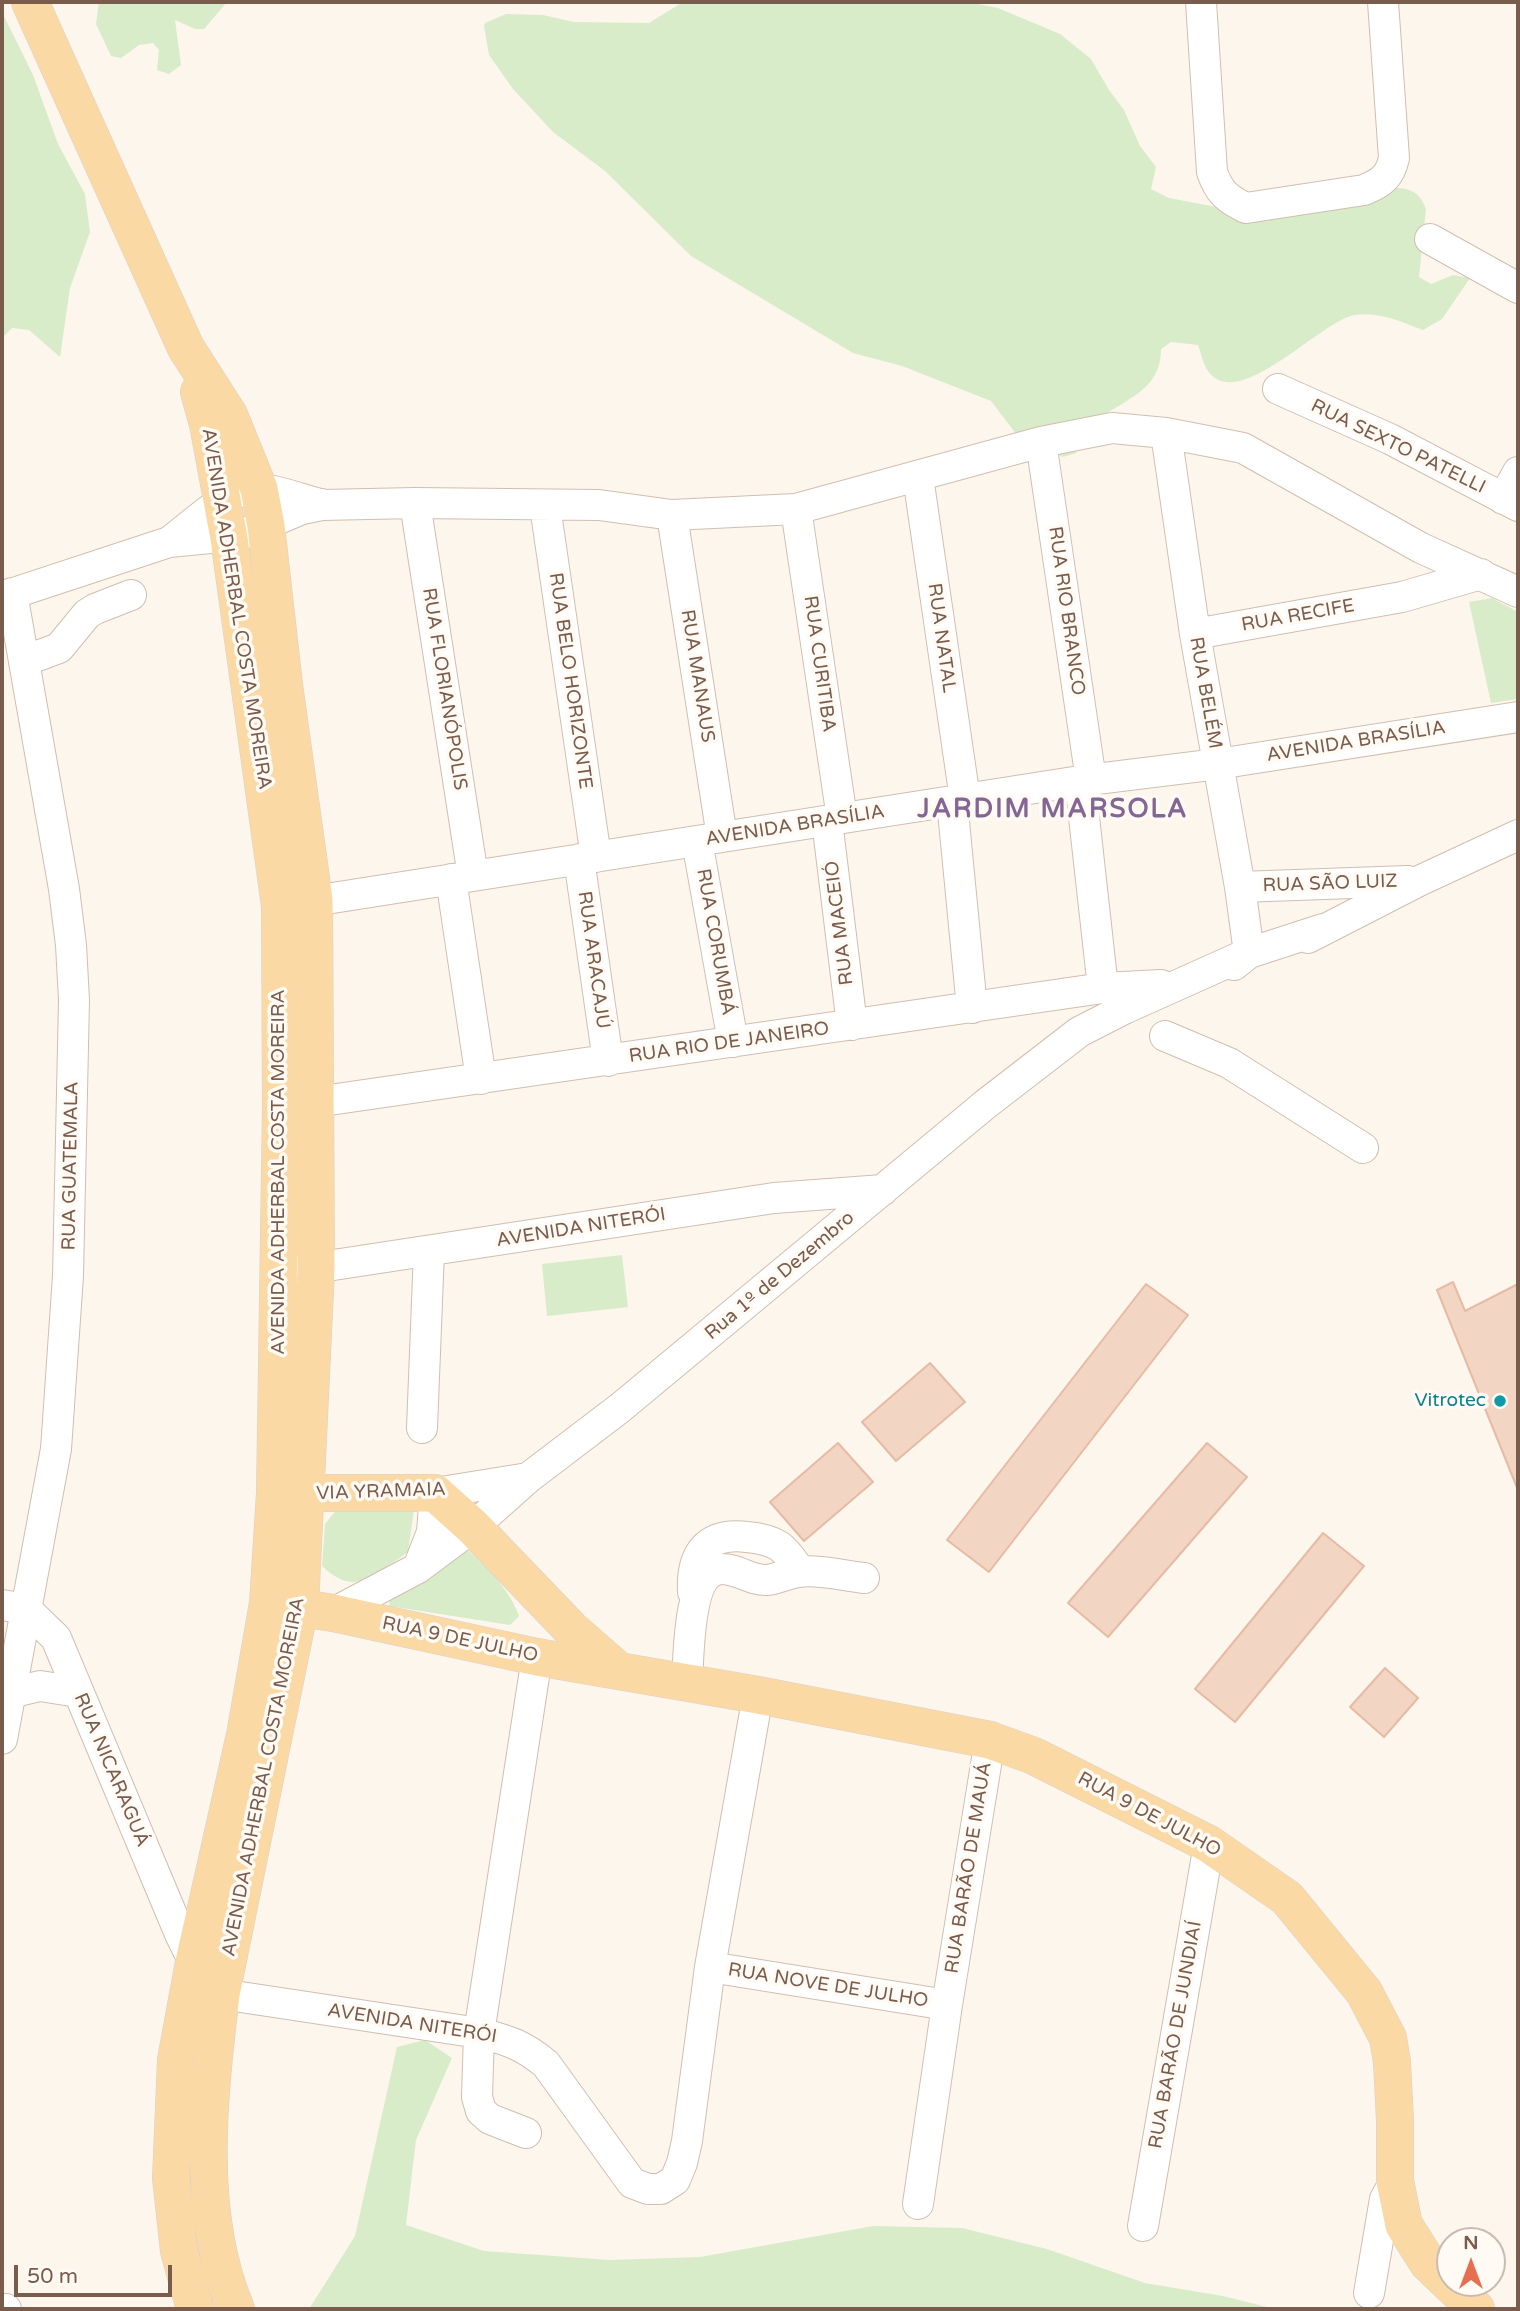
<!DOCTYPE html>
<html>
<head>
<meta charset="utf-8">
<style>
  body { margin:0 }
  #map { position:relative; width:1520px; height:2311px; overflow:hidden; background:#fdf6ec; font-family:"Varela Round",sans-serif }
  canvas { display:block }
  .frame { position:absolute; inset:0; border:4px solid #7a5c4d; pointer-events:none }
  .north { position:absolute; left:1436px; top:2227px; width:70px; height:70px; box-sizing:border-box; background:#fffaf3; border:2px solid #cabbb1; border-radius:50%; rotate:0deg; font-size:19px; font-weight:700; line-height:28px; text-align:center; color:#7a5c4d }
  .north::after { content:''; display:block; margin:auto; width:24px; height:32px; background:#e76f51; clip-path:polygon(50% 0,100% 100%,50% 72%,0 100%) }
  .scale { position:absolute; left:14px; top:2265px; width:158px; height:32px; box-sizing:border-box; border:4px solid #7a5c4d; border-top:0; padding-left:9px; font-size:21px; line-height:24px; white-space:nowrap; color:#7a5c4d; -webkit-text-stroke:5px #fffaf3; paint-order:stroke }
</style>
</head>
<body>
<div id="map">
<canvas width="1520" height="2311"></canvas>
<div class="frame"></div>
<div class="north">N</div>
<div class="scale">50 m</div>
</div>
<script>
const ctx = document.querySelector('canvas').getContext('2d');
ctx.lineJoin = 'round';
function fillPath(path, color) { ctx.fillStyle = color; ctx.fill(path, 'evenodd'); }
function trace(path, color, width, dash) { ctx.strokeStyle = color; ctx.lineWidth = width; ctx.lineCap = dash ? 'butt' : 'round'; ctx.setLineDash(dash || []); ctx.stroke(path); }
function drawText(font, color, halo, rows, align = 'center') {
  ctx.font = font + ' "Varela Round",sans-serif'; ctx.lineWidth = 7; ctx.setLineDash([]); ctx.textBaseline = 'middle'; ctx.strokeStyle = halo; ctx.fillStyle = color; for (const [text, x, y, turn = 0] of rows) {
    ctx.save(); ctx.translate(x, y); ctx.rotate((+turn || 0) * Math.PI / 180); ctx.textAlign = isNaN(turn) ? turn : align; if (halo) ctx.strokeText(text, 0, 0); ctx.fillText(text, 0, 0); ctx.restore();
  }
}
fillPath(new Path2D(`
  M 99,2 L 227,2 L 204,29 L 195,29 L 175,20 L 181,65 L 169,74 L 157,70 L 159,50 L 153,43 L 139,45 L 121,58 L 111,56 L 96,24 Z
  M 683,2 L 968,2 L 998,8 L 1060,34 L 1091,59 L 1109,90 L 1124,110 L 1140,146 L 1156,167 L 1151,189 L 1169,198 L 1232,210 L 1391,187 C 1410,189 1419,190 1426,209 L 1419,277 L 1431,284 L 1453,275 L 1470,278 L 1442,319 L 1423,330 C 1402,322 1378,311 1355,315 C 1321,320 1238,414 1208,371 C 1203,364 1201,353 1198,345 L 1171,342 L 1161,349 C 1161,394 1120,399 1092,425 C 1084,431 1080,444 1076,453 L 1063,457 L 1020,439 L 991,401 L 902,366 L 853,353 L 691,256 L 605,171 L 553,132 L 513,89 L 489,55 L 484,26 L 485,23 L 506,14 L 543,15 L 574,22 L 649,23 Z
  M 2,12 L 33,75 L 58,144 L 85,194 L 90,232 L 70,288 L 60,357 L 29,330 L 12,328 L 2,338 Z
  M 1492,598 L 1518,612 L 1518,699 L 1491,703 L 1469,602 Z
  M 622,1255 L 628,1307 L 547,1316 L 542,1264 Z
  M 337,1509 L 414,1510 L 408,1552 C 376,1574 356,1599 322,1566 L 325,1524 Z
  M 462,1545 C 485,1566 508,1586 519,1616 L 510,1625 L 389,1606 L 390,1597 Z
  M 425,2040 L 452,2058 L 416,2140 L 406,2225 L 484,2251 L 610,2260 L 700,2257 L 873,2226 L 962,2228 L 1047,2249 L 1145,2283 L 1223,2296 L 1275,2309 L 309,2309 L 355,2236 L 397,2047 Z`), '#d8ecc9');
const building = new Path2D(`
  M 1453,1282 L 1465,1311 L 1518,1284 L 1518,1490 L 1437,1290 Z
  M 1146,1284 L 1188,1315 L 989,1572 L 947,1540 Z
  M 930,1363 L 965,1402 L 896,1461 L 862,1422 Z
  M 838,1443 L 873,1482 L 804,1541 L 770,1502 Z
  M 1207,1443 L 1247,1477 L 1108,1637 L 1068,1603 Z
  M 1323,1533 L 1364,1566 L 1235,1722 L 1195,1689 Z
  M 1385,1668 L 1418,1698 L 1384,1737 L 1350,1707 Z`);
fillPath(building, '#f3d5c3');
trace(building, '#e6bba3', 2);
const minor = new Path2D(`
  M 1201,2 L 1212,172 C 1219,192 1227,199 1246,208 L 1364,190 C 1381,183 1390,177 1394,158 L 1383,2
  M 1430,239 L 1518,288
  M 1278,389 L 1390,439 L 1518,506
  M 1166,433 L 1195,634 L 1240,887 L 1249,953 L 1234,965
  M 1041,442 L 1091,780
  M 918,477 L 965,799
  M 1503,499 L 1518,472
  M 415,503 L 473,876
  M 545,506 L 596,857
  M 796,509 L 842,818
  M 672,515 L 722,837
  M 169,542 C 190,527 226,491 251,489 C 271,487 302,500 321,504
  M 2,597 L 169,542 L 241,535 L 302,509 L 322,505 L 415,503 L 599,505 L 672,515 L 796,509 L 1041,442 L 1112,428 L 1166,433 L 1243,448 L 1421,548 L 1518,592
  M 1195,634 L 1402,597 L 1481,574
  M 24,661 L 59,648 L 87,614 L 95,609 L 131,595
  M 1080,781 L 1103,988
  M 952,801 L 972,1008
  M 827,821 L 852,1025
  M 697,841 L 733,1042
  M 579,859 L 608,1061
  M 451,879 L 481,1079
  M 1240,887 L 1408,881
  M 294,904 L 1080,781 L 1218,764 L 1518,717
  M 1308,938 L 1419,881 L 1518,835
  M 1165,1036 L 1229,1063 L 1363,1148
  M 295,1105 L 1103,988 L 1161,985
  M 294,1271 L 774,1198 L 883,1190
  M 422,1428 L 429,1251
  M 418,1568 L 432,1532 L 435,1493 L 528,1478
  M 693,1592 C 691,1554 707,1532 747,1537 C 758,1538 770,1540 779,1546 C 788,1552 794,1563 800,1571
  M 2,1605 L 26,1609 L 56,1638 L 180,1934 L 194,1962
  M 333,1613 L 418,1568 L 473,1527 L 528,1478 L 620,1408 L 987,1103 L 1079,1032 L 1124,1009 L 1249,953 L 1323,929
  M 687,1682 C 689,1657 687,1573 720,1569 C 737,1568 751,1581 767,1580 C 778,1579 788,1573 799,1572 C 817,1569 845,1576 864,1578
  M 10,1693 L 40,1686 L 78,1692
  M 2,1739 L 56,1449 L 68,1276 L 74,1000 L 71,945 L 64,889 L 12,593
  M 710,1967 L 947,2005
  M 221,1994 L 479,2033 C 508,2040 523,2045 546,2064 L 632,2183 L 648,2189 L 661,2189 L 675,2180 L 682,2163 L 687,2141 L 710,1967 L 758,1695
  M 526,2133 L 490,2119 L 481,2111 L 477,2097 L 479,2033 L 537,1657
  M 918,2204 L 947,2005 L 990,1740
  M 1143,2226 L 1209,1844
  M 1369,2293 L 1385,2199 L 1395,2181
  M 2,2309 L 6,2309`);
const major = new Path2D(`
  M 30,2 L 186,348 L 229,415 L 259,489 L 266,526 L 284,685 L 314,900 L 316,1269 L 300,1607 L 221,1994 C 209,2095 195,2213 236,2309
  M 281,1493 L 435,1493 L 473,1527 L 571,1629 L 619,1671
  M 276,1604 L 333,1613 L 537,1657 L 758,1695 L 990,1740 L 1034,1756 L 1209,1844 L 1287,1898 L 1364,1992 L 1388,2038 L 1392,2062 L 1395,2121 L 1395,2181 L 1404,2225 L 1428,2263 L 1476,2309
  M 195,2309 L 179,2251 L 171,2178 L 176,2060 L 194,1962 L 245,1735 L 268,1603 L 275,1493 L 281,1107 L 280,906 L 229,538 L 208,424 L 199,392`);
trace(minor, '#d1beb0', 32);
trace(major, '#dad1cd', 38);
trace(minor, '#fff', 30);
trace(major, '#fbd9a5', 37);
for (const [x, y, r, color] of [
  [1500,1401,7,"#0f9aa8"]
]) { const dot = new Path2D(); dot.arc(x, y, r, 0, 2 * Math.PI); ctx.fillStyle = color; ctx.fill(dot); trace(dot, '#fffaf3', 2.5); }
drawText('19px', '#7a5c4d', '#fffaf3', [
  ["RUA SEXTO PATELLI",1398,447,26],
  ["AVENIDA ADHERBAL COSTA MOREIRA",236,609,81],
  ["RUA RIO BRANCO",1066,611,82],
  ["RUA RECIFE",1298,616,-10],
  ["RUA NATAL",941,638,82],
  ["RUA CURITIBA",819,664,82],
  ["RUA MANAUS",697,676,81],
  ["RUA BELO HORIZONTE",570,681,82],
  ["RUA FLORIANÓPOLIS",444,689,81],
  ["RUA BELÉM",1205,693,80],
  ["AVENIDA BRASÍLIA",1356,742,-9],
  ["AVENIDA BRASÍLIA",795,826,-9],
  ["RUA SÃO LUIZ",1330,884,-2],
  ["RUA MACEIÓ",840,923,-97],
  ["RUA CORUMBÁ",715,942,80],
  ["RUA ARACAJÚ",593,960,82],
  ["RUA RIO DE JANEIRO",729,1043,-8],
  ["RUA GUATEMALA",71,1166,-89],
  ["AVENIDA ADHERBAL COSTA MOREIRA",279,1172,-90],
  ["AVENIDA NITERÓI",581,1228,-9],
  ["Rua 1º de Dezembro",780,1276,-40],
  ["VIA YRAMAIA",381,1492,-2],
  ["RUA 9 DE JULHO",460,1640,12],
  ["RUA NICARAGUÁ",111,1770,67],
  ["AVENIDA ADHERBAL COSTA MOREIRA",264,1777,-79],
  ["RUA 9 DE JULHO",1149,1815,28],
  ["RUA BARÃO DE MAUÁ",969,1868,-81],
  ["RUA NOVE DE JULHO",828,1986,9],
  ["AVENIDA NITERÓI",412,2024,9],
  ["RUA BARÃO DE JUNDIAÍ",1176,2035,-80]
]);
drawText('19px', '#0d838f', '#fffaf3', [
  ["Vitrotec",1486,1401]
], 'right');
ctx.letterSpacing = '2px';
drawText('bold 26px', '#846695', '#fffaf3', [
  ["JARDIM MARSOLA",1053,810]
]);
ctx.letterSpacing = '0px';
</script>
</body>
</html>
